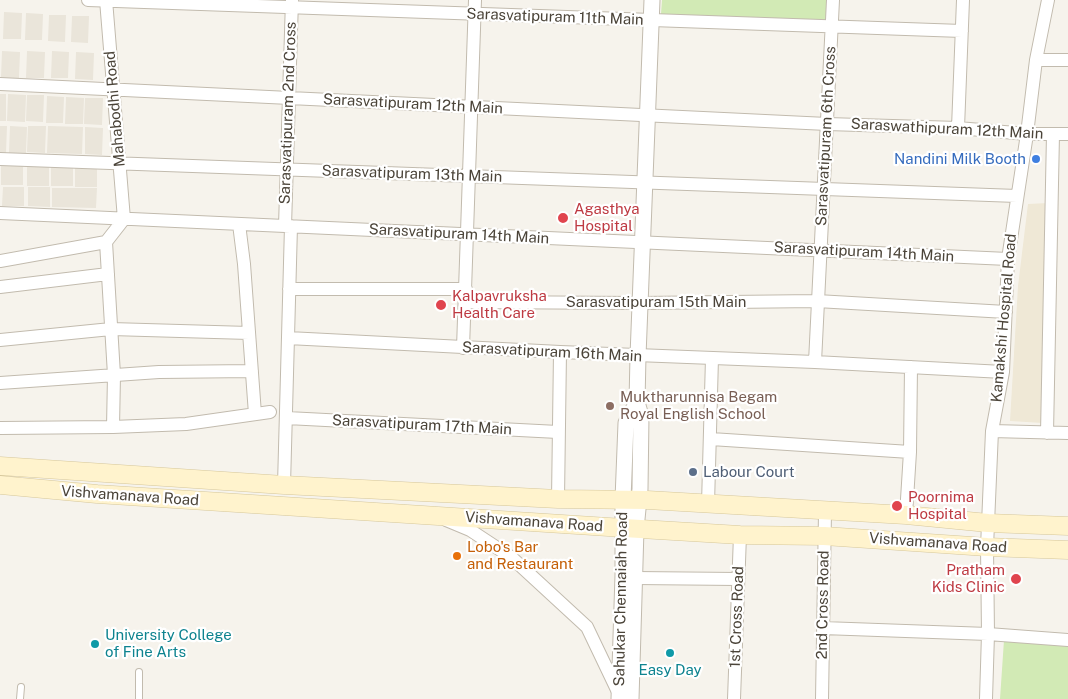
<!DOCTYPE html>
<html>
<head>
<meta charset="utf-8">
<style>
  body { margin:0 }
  canvas { display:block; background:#f6f3ec }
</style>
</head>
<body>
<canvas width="1068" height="699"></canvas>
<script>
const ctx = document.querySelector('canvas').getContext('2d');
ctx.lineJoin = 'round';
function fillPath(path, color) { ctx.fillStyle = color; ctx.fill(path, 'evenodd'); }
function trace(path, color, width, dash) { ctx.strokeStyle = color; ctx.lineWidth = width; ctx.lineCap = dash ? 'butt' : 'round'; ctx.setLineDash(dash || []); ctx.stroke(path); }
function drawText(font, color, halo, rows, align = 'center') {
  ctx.font = font + ' "Public Sans",sans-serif'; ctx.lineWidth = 4.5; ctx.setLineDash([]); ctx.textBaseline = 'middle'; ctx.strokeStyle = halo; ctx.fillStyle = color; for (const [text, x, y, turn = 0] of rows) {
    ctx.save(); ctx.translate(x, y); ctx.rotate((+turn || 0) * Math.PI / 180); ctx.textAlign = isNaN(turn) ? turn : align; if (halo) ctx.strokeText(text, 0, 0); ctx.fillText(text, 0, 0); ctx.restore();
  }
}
fillPath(new Path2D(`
  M 4,12 L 22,13 L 21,39 L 3,39 Z
  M 26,13 L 43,14 L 42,40 L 25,40 Z
  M 49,15 L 66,15 L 65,42 L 48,41 Z
  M 72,16 L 89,16 L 88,43 L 71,42 Z
  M 2,51 L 20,52 L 19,78 L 1,78 Z
  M 27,51 L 45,52 L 44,78 L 26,78 Z
  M 52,51 L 69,52 L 68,78 L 51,78 Z
  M 76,52 L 94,53 L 93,80 L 75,79 Z
  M 0,94 L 6,94 L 6,121 L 0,121 Z
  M 8,94 L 26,95 L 25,122 L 7,121 Z
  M 27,95 L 44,95 L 43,122 L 26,121 Z
  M 47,96 L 64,97 L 63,123 L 46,123 Z
  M 66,97 L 84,98 L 83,124 L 65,124 Z
  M 85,98 L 103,98 L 102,125 L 84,124 Z
  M 0,126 L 7,126 L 6,153 L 0,152 Z
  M 10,126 L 27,127 L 26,153 L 9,153 Z
  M 28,126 L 46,126 L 45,153 L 27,152 Z
  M 48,126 L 83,127 L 82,154 L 47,153 Z
  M 85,127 L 103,128 L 102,155 L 85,154 Z
  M 1,165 L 23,166 L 23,185 L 1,185 Z
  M 27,167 L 49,167 L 49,186 L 27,186 Z
  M 51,167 L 73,167 L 73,186 L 51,186 Z
  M 75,168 L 97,168 L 97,187 L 75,187 Z
  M 3,187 L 24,187 L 24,206 L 2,206 Z
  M 28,187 L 50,187 L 50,207 L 28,206 Z
  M 52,188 L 97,188 L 96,208 L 52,207 Z`), '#eae5da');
fillPath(new Path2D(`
  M 1048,203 L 1043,423 L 1010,421 L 1018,286 L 1028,204 Z`), '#efe8d6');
fillPath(new Path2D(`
  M 662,0 L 828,0 L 827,21 L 661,14 Z
  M 1004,640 L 1068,646 L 1068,699 L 1000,699 Z`), '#d2eab5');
const service = new Path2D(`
  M 20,699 L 21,687
  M 139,699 L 139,672`);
const minor = new Path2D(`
  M 88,0 L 962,31
  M 1036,60 L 1068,60
  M 0,84 L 827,124 L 958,128 L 1027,134 L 1068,134
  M 958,128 L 963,0
  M 0,159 L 1017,196
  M 0,213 L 1008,259
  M 239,224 L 244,264 L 255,414
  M 285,226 L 292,0
  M 106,242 L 114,375 L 113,427
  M 0,261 L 106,242 L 124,219 L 106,0
  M 0,287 L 108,274
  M 289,289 L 466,289
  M 465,302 L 640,303 L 817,301 L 1006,312
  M 288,338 L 560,352 L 815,362 L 1003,372
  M 0,340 L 111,329 L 249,333
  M 463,348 L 475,0
  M 815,362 L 833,0
  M 0,383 L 159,372 L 252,371
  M 287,418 L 558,432
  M 0,428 L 113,427 L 186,424 L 270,412
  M 992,431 L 1068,433
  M 1047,433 L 1053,134
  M 711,439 L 910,452
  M 284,485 L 291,226
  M 558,499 L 560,352
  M 708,504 L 712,358
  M 906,515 L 910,452 L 911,367
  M 446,520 L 470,530 L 511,557 L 587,627 L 619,694
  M 635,578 L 738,579
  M 823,628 L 988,634 L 1068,640
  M 734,699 L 740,535
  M 822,699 L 825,512
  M 986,699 L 988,634 L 987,547 L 992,431 L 1003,372 L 1008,259 L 1027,134 L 1036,60 L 1048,0`);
const tertiary = new Path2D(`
  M 619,699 L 623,575 L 623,499 L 626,423 L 637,402
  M 631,699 L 636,529 L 640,489 L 641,416 L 637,402 L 638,356 L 652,0`);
const secondary = new Path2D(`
  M 0,466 L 284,485 L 558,499 L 647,500 L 906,515 L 988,523 L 1068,526
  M 0,485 L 97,494 L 624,528 L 740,535 L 824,536 L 987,547 L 1068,550`);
trace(service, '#c2bbae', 8);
trace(minor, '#c2bbae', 14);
trace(tertiary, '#c2bbae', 17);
trace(secondary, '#d6c79b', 19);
trace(service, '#fff', 6);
trace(minor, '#fff', 12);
trace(tertiary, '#fff', 15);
trace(secondary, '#fff3cd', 18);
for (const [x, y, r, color] of [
  [1036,159,5,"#3f7fe0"],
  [563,218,6,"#e0444e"],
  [441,305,6,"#e0444e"],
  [610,406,5,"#8d6e63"],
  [693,472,5,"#5c6f8a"],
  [897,506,6,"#e0444e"],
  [457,556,5,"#e8710a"],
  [1016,579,6,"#e0444e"],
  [95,644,5,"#0f9aa8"],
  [670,653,5,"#0f9aa8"]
]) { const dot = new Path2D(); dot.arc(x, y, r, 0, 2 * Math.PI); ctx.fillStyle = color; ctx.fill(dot); trace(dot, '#fff', 2); }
drawText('15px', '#4b4439', '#fff', [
  ["Sarasvatipuram 11th Main",555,17,2],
  ["Sarasvatipuram 12th Main",413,104,3],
  ["Mahabodhi Road",115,109,-95],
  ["Sarasvatipuram 2nd Cross",288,113,-88],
  ["Saraswathipuram 12th Main",947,129,3],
  ["Sarasvatipuram 6th Cross",826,136,-87],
  ["Sarasvatipuram 13th Main",412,174,2],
  ["Sarasvatipuram 14th Main",459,234,3],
  ["Sarasvatipuram 14th Main",864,252,3],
  ["Sarasvatipuram 15th Main",656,302],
  ["Kamakshi Hospital Road",1004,318,-85],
  ["Sarasvatipuram 16th Main",552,352,3],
  ["Sarasvatipuram 17th Main",422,425,3],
  ["Vishvamanava Road",130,496,4],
  ["Vishvamanava Road",534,522,4],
  ["Vishvamanava Road",938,543,4],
  ["Sahukar Chennaiah Road",621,599,-89],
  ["2nd Cross Road",823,605,-89],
  ["1st Cross Road",737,617,-88]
]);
drawText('15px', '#366cbe', '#fff', [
  ["Nandini Milk Booth",1026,159]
], 'right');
drawText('15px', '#be3a42', '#fff', [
  ["Agasthya",574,209],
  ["Hospital",574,226],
  ["Kalpavruksha",452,296],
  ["Health Care",452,313],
  ["Poornima",908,497],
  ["Hospital",908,514],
  ["Pratham",1005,570,"right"],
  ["Kids Clinic",1005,587,"right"]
], 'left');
drawText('15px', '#785e54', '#fff', [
  ["Muktharunnisa Begam",620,397],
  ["Royal English School",620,414]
], 'left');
drawText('15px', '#4e5e75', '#fff', [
  ["Labour Court",703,472]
], 'left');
drawText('15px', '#c56008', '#fff', [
  ["Lobo's Bar",467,547],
  ["and Restaurant",467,564]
], 'left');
drawText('15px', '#0d838f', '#fff', [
  ["University College",105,635],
  ["of Fine Arts",105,652],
  ["Easy Day",670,670,"center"]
], 'left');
</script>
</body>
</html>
